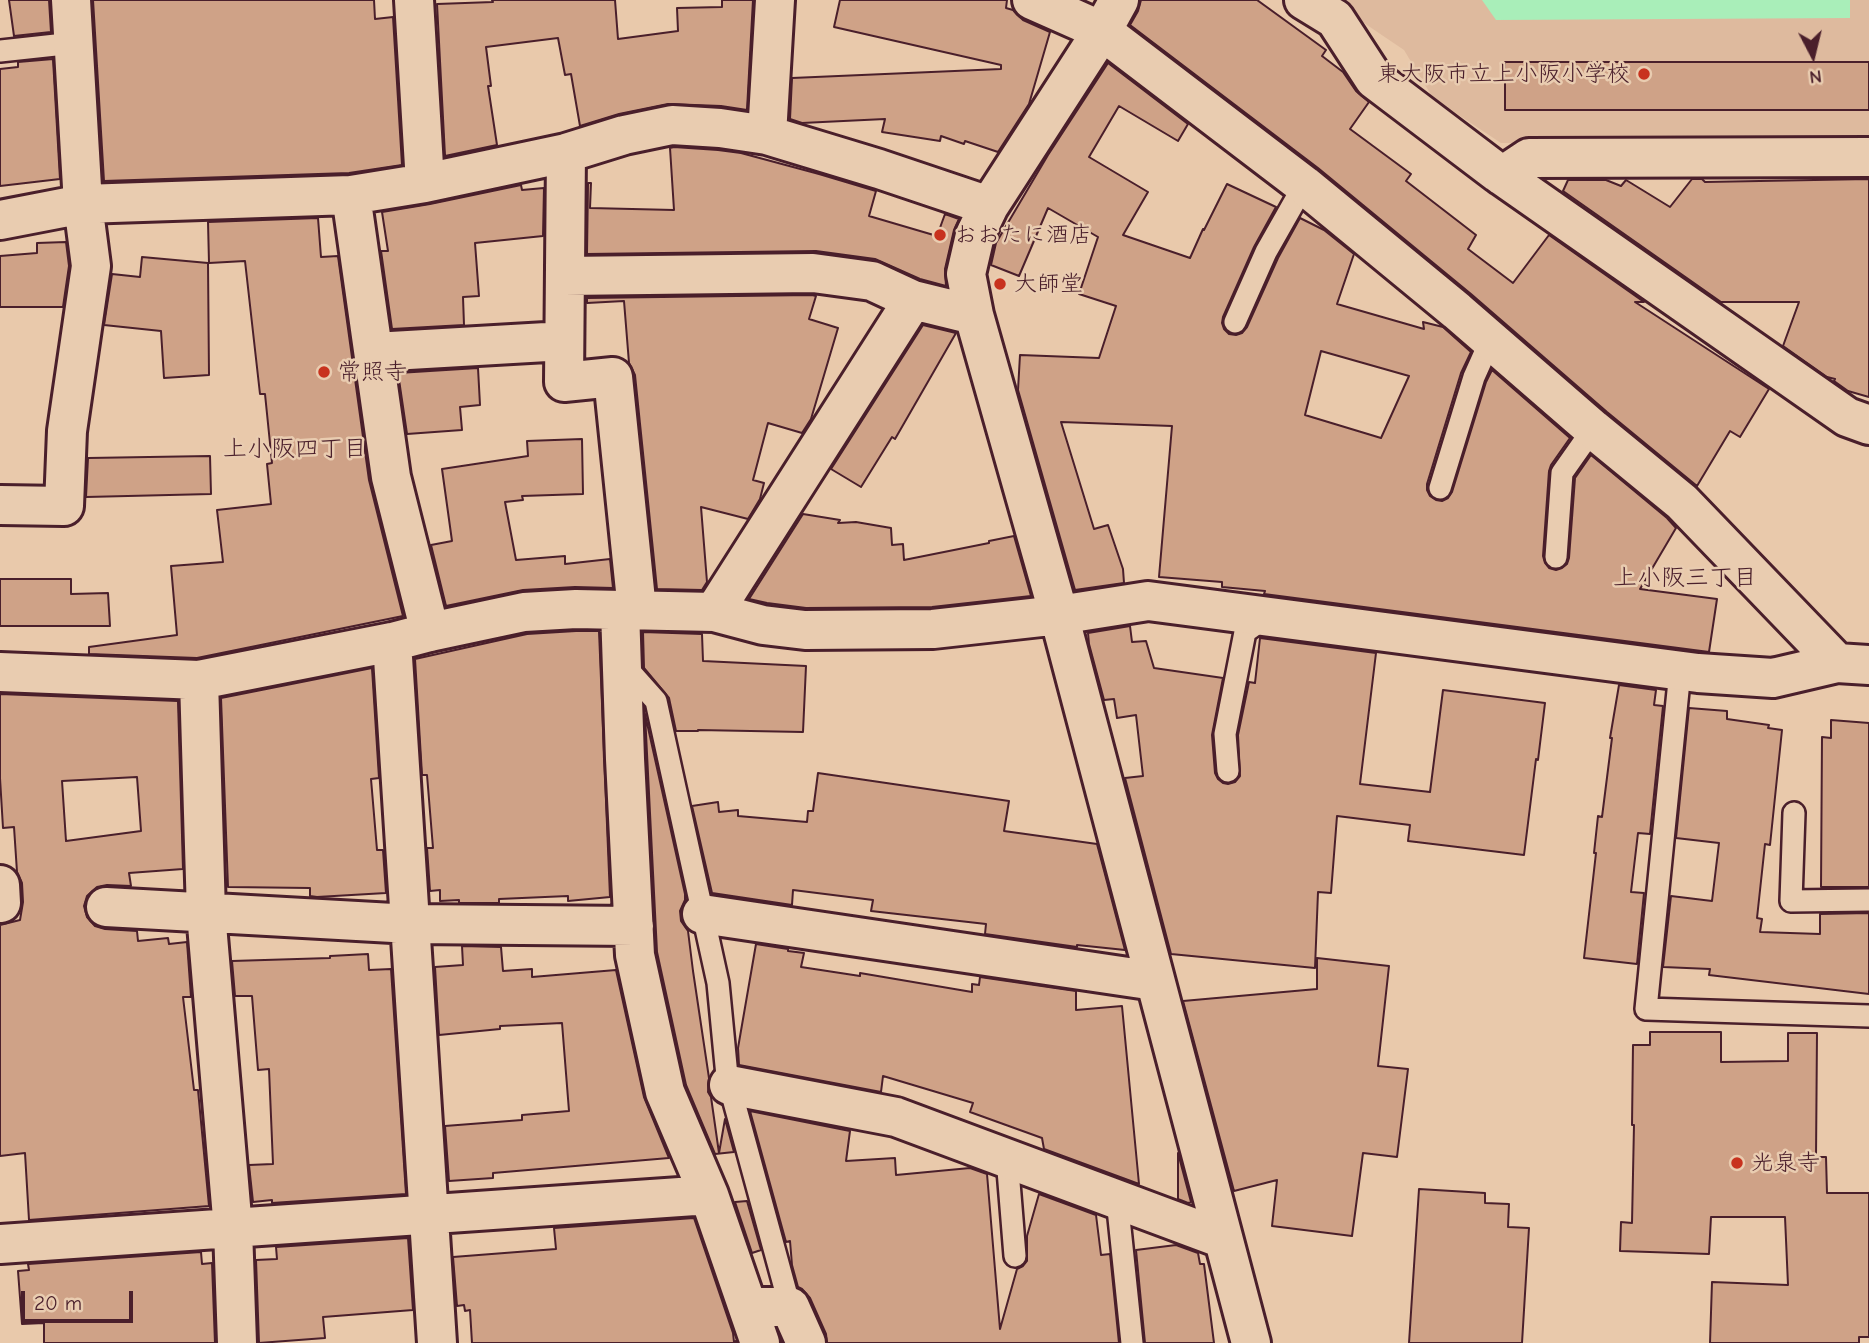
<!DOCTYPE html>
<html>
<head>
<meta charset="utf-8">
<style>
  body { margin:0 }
  #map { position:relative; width:1869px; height:1343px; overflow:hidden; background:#e9c9ab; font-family:"Comic Neue",sans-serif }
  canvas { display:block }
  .north { position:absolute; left:1778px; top:21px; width:70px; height:70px; -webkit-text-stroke:5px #e9ccb0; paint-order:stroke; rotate:173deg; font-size:19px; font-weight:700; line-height:28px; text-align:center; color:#4a1f2b }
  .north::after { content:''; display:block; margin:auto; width:24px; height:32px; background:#4a1f2b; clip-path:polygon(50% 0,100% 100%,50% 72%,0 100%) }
  .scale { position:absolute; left:21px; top:1291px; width:112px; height:32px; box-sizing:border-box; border:4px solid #4a1f2b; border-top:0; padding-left:9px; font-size:21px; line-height:24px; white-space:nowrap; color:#4a1f2b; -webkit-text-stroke:5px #e9ccb0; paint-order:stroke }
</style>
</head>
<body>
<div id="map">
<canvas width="1869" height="1343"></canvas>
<div class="north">N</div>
<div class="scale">20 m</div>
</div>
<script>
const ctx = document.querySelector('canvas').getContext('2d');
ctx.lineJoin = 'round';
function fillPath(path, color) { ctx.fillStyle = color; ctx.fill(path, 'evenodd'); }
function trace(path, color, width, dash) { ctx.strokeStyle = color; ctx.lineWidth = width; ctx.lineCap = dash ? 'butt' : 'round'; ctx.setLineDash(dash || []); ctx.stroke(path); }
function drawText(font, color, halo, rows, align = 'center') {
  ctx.font = font + ' "Comic Neue","Klee One",sans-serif'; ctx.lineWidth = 5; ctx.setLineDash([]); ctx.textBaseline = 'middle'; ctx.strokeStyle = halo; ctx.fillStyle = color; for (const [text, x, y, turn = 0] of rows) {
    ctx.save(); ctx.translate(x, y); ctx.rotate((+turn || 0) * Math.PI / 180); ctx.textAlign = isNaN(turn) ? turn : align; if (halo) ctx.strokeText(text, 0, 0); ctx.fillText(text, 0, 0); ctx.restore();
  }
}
fillPath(new Path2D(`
  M 1330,0 L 1869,0 L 1869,142 L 1501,143 L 1433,98 L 1404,50 Z`), '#deba9e');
fillPath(new Path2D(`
  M 1482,0 L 1850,0 L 1850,18 L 1496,20 Z`), '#a9eeb9');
const building = new Path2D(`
  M 9,0 L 49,0 L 51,32 L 14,36 Z
  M 93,0 L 374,0 L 375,19 L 393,17 L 402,165 L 349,173 L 104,181 Z
  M 492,0 L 615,0 L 618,39 L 678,31 L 677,8 L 722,7 L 722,0 L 753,0 L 747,110 L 721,106 L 668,104 L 619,114 L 580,126 L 571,74 L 565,75 L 558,38 L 486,47 L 491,86 L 488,86 L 497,145 L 445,156 L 437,4 L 493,2 Z
  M 840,0 L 1007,0 L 1006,8 L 1013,10 L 1023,20 L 1050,32 L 1029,104 L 998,152 L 965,141 L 964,144 L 941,136 L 940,141 L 882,132 L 885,119 L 802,123 L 790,119 L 792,78 L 1001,69 L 1001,65 L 834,27 Z
  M 1141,0 L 1257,0 L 1326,50 L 1322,56 L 1343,72 L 1356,91 L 1369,102 L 1350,129 L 1411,174 L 1406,181 L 1476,235 L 1468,249 L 1513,283 L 1549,235 L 1644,302 L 1635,302 L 1769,389 L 1740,437 L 1730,431 L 1697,486 L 1607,412 L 1471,294 L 1318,168 L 1130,25 L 1138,11 Z
  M 53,59 L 60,179 L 0,186 L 0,69 L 18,67 L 18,62 Z
  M 1505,62 L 1869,62 L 1869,110 L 1505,110 Z
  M 1108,63 L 1188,124 L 1178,141 L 1119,106 L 1089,157 L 1148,192 L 1123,235 L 1190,258 L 1203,229 L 1204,230 L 1227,184 L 1276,207 L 1254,247 L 1223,317 L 1222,323 L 1224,329 L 1229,334 L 1236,335 L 1242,333 L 1247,327 L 1278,258 L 1300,218 L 1324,230 L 1354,254 L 1337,304 L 1424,329 L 1423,322 L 1443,327 L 1471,352 L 1461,373 L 1427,484 L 1427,490 L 1430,496 L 1436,500 L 1442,501 L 1448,498 L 1452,492 L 1486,382 L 1492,370 L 1570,438 L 1551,465 L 1549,471 L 1543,556 L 1545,563 L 1549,568 L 1556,570 L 1562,568 L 1567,564 L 1569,558 L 1575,478 L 1591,455 L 1667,518 L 1676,528 L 1640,589 L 1717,599 L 1709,652 L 1264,594 L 1265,591 L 1222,587 L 1222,582 L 1159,577 L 1172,426 L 1061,422 L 1094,529 L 1108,525 L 1123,569 L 1124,583 L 1075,590 L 1018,390 L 1020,355 L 1099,358 L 1116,306 L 1079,294 L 1098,237 L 1048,208 L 1019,276 L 991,265 L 996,243 L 1048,155 ZM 1321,351 L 1409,376 L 1381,438 L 1305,415 Z
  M 674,147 L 718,150 L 741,153 L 819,174 L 876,191 L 869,216 L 937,236 L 945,214 L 959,219 L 954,230 L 945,269 L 946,286 L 920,279 L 875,259 L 816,251 L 587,254 L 588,183 L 591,183 L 590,208 L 674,210 L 670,148 Z
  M 1692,179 L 1702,179 L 1705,182 L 1869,179 L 1869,397 L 1848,391 L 1834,381 L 1835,379 L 1827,377 L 1783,346 L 1799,302 L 1721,302 L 1563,191 L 1568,180 L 1606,180 L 1621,186 L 1626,180 L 1670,207 Z
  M 521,185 L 522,190 L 544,188 L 543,236 L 475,243 L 479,296 L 463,297 L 464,325 L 392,329 L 381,251 L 388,251 L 382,212 L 430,204 Z
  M 318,218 L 321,257 L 338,256 L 369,480 L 403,616 L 197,658 L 89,654 L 89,647 L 177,635 L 171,566 L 223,562 L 217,510 L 271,504 L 267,464 L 272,463 L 265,394 L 260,394 L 245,261 L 209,263 L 208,222 Z
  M 66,242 L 69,266 L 63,307 L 0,307 L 0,256 L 37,253 L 37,243 Z
  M 142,257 L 208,263 L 209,375 L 164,378 L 161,331 L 104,325 L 112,274 L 140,277 Z
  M 812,295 L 816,296 L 809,319 L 838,328 L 811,419 L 802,433 L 768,423 L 753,480 L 764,483 L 760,499 L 748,519 L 701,507 L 707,582 L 702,590 L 657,589 L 635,375 L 629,363 L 624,301 L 587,303 L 587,298 Z
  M 923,325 L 956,333 L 895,439 L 892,437 L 861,487 L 831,469 Z
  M 478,368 L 480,405 L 460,407 L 462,430 L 407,434 L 398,373 Z
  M 582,439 L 583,494 L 522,496 L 523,500 L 505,502 L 516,560 L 565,556 L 565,564 L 610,559 L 613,588 L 575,587 L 523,590 L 446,606 L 431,545 L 452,541 L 442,469 L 528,456 L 527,441 Z
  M 210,456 L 211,494 L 86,497 L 88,458 Z
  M 803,514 L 840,520 L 838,523 L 856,522 L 891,528 L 892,545 L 903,544 L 904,560 L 989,543 L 989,541 L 1014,536 L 1031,596 L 932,607 L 806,608 L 767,603 L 749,599 Z
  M 0,579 L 71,579 L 71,594 L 108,593 L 110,626 L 0,626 Z
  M 1130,626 L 1132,642 L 1146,641 L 1154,668 L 1223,678 L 1212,735 L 1215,773 L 1218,779 L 1223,783 L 1228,784 L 1235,782 L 1240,776 L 1238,735 L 1249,682 L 1255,683 L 1260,638 L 1376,653 L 1360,784 L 1430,792 L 1443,690 L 1545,703 L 1538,760 L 1536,759 L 1524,855 L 1408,841 L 1410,825 L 1337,816 L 1331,893 L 1318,892 L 1315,968 L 1171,954 L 1125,778 L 1143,776 L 1136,715 L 1117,718 L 1114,699 L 1104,700 L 1089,644 L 1088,633 Z
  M 576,631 L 599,631 L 610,897 L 568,901 L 568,896 L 499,899 L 499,903 L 459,903 L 459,900 L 440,901 L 440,890 L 430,891 L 427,848 L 433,848 L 427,775 L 422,775 L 415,659 L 527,634 Z
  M 643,632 L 702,634 L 703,661 L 806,666 L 803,732 L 698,730 L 698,731 L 676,731 L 669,698 L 644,668 Z
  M 372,668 L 379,778 L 371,779 L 377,850 L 383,850 L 386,893 L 317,897 L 310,896 L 310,888 L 228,887 L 221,698 Z
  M 1619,685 L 1656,690 L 1654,705 L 1663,706 L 1650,834 L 1638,833 L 1631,892 L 1644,893 L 1637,964 L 1584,958 L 1596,853 L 1594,853 L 1598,816 L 1602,817 L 1612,738 L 1610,738 Z
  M 0,694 L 178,701 L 183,869 L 129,873 L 131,886 L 107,885 L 97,887 L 87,896 L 84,906 L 87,917 L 95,926 L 105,929 L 137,931 L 138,941 L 168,938 L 169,944 L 187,942 L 191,997 L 183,997 L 194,1090 L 198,1090 L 209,1206 L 29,1220 L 25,1153 L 0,1156 L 0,925 L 20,920 L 23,902 L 22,883 L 17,872 L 14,827 L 3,828 L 0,778 ZM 137,777 L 141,831 L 66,841 L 62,781 Z
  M 1689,708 L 1727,711 L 1727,719 L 1769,725 L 1768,728 L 1782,730 L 1770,845 L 1765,844 L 1757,918 L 1762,919 L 1760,932 L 1820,934 L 1820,914 L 1869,913 L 1869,994 L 1709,975 L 1710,969 L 1663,967 L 1671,896 L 1712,901 L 1719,843 L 1676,838 Z
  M 645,714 L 685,894 L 685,900 L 680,911 L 681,921 L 688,931 L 693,971 L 709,1078 L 708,1092 L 711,1097 L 719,1153 L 725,1119 L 734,1152 L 715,1154 L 686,1085 L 657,952 Z
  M 1831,720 L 1869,723 L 1869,887 L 1821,887 L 1822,737 L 1831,738 Z
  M 818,773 L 1009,801 L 1004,831 L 1097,844 L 1125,950 L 1077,945 L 1077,947 L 985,934 L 986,924 L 871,911 L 873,900 L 793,890 L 792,905 L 712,893 L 692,806 L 718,802 L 719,812 L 738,810 L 738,816 L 807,822 L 808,811 L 813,811 Z
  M 756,944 L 788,949 L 788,951 L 804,953 L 801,967 L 860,976 L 860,973 L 972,992 L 972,984 L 979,985 L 980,977 L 1076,991 L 1076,1010 L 1122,1006 L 1139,1184 L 1044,1149 L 1042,1138 L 970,1112 L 973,1103 L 883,1076 L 881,1092 L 739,1065 L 738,1048 Z
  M 462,946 L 501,947 L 503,971 L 532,969 L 532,977 L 616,970 L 644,1097 L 669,1158 L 493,1173 L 493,1178 L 449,1181 L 445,1126 L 522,1120 L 522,1115 L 569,1111 L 562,1023 L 500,1026 L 500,1029 L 439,1035 L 435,967 L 463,965 Z
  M 368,954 L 369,970 L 391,969 L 406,1194 L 272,1203 L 272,1200 L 253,1202 L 249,1165 L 273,1164 L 269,1069 L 258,1070 L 252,996 L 235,996 L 232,961 L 330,958 L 330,956 Z
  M 1317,958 L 1389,966 L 1378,1066 L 1408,1069 L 1397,1157 L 1363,1153 L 1352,1236 L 1272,1226 L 1277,1180 L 1234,1191 L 1183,1001 L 1317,989 Z
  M 1650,1032 L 1721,1032 L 1721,1062 L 1788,1061 L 1788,1033 L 1817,1033 L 1816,1157 L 1826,1157 L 1827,1193 L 1869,1193 L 1869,1337 L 1859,1337 L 1859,1343 L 1710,1343 L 1712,1282 L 1788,1285 L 1785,1217 L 1711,1217 L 1709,1254 L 1620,1251 L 1621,1222 L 1632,1223 L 1634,1125 L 1632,1125 L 1633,1045 L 1650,1045 Z
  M 750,1111 L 850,1131 L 846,1161 L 895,1158 L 896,1175 L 970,1168 L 987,1174 L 1000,1329 L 1017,1269 L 1023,1266 L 1027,1261 L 1027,1236 L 1039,1194 L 1096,1215 L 1101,1255 L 1110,1254 L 1119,1343 L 827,1343 L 826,1334 L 810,1298 L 802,1289 L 798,1287 L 792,1265 L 790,1241 L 786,1242 Z
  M 1178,1153 L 1191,1202 L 1188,1203 L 1178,1199 Z
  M 1419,1189 L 1485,1193 L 1485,1203 L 1509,1204 L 1508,1227 L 1529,1228 L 1522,1343 L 1409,1343 Z
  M 747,1201 L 761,1250 L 752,1253 L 735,1202 Z
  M 694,1218 L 733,1333 L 734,1342 L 736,1341 L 737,1343 L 472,1343 L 470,1310 L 465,1311 L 464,1305 L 457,1306 L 453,1257 L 556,1249 L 554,1228 Z
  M 408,1238 L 413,1310 L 323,1317 L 325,1338 L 259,1343 L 256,1260 L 277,1259 L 276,1247 Z
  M 1176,1245 L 1198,1253 L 1200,1264 L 1204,1264 L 1214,1343 L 1145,1343 L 1136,1250 Z
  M 201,1252 L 202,1264 L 212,1263 L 215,1343 L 44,1343 L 44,1323 L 22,1324 L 18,1271 L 29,1270 L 28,1264 Z`);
fillPath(building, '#cfa287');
trace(building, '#4a1f2b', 2);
const lane = new Path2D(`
  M 0,51 L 74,43
  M 1235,322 L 1266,252 L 1304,185
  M 1440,488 L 1474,377 L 1491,339
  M 1556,557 L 1562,473 L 1593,429
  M 624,665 L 656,701 L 718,983 L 727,1076 L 790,1307
  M 1680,671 L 1646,1009 L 1869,1016
  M 1228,771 L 1225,734 L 1245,632 L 1266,617
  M 1794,813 L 1791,901 L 1869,900
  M 1007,1158 L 1015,1256
  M 1117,1199 L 1132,1343`);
const street = new Path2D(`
  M 414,0 L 425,183
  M 1032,0 L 1102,31 L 1304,185 L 1457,311 L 1593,429 L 1682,502 L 1837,663
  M 1119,0 L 1102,31 L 989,206 L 975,235 L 966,274 L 974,315 L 1059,615 L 1251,1343
  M 1304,0 L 1335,19 L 1374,79 L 1498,173 L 1847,417 L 1869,425
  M 767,135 L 775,0
  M 566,153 L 564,382 L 613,377 L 637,610
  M 1502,176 L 1529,158 L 1869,157
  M 351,195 L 391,477 L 430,632
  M 0,220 L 83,204 L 351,195 L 425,183 L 566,153 L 624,135 L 672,125 L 720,128 L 767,135 L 879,169 L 989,206
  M 565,276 L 813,273 L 872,281 L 913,300
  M 374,352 L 564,341
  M 0,505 L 64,506 L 67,431 L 91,266 L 83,204 L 71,0
  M 620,610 L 625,759 L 635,955 L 665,1092 L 709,1195 L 760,1343
  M 714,612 L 913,300 L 974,315
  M 392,642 L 437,1343
  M 0,672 L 199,680 L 392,642 L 430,632 L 524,612 L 576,609 L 714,612 L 763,625 L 805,630 L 933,629 L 1059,615 L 1148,601 L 1698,673 L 1773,678 L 1837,663 L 1869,665
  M 199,680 L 206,913 L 233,1229 L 237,1343
  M 0,885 L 1,903 L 0,903
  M 106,907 L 411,924 L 634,926
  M 702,914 L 1155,981
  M 729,1085 L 896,1117 L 1223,1239
  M 0,1244 L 709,1195
  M 748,1307 L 790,1307 L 806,1343`);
trace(lane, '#4a1f2b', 26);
trace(street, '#4a1f2b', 44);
trace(lane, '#e9ccb0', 21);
trace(street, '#e9ccb0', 38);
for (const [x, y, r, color] of [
  [1644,74,7,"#c8321e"],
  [940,235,7,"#c8321e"],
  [1000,284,7,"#c8321e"],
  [324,372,7,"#c8321e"],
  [1737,1163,7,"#c8321e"]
]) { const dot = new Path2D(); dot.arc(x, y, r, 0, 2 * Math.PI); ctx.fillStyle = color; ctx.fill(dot); trace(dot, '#e9ccb0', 2.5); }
drawText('23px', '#4a1f2b', '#e9ccb0', [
  ["東大阪市立上小阪小学校",1630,74,"right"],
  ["おおたに酒店",954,235],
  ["大師堂",1014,284],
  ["常照寺",338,372],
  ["光泉寺",1751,1163]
], 'left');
drawText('24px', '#4a1f2b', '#e9ccb0', [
  ["上小阪四丁目",295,449],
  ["上小阪三丁目",1685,578]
]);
</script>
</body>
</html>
